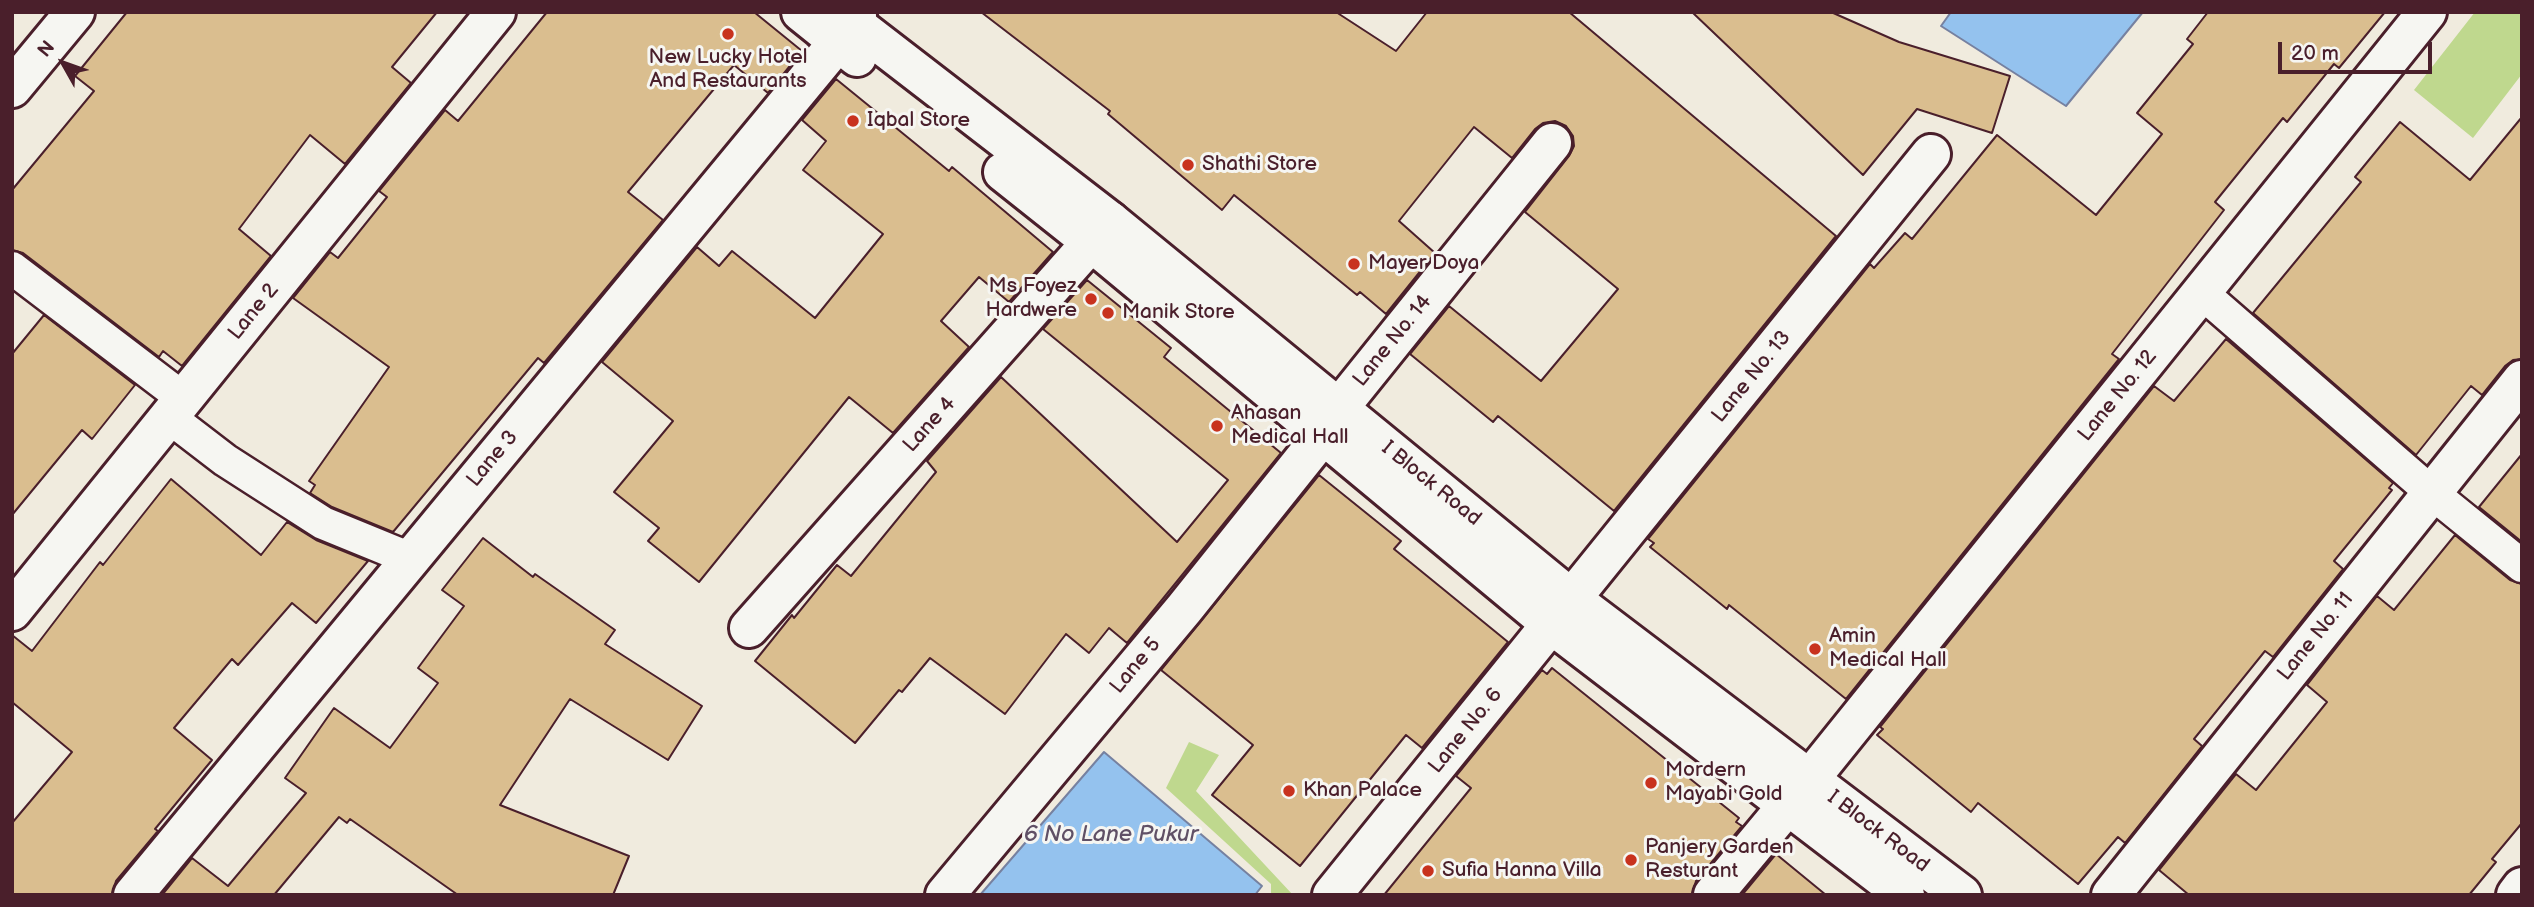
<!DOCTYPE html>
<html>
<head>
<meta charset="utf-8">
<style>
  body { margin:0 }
  #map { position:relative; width:2534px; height:907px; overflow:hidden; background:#f0ebde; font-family:"Balsamiq Sans",sans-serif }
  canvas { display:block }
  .frame { position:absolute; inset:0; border:14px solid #4a1f2b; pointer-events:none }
  .north { position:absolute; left:28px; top:28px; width:70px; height:70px; -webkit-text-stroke:5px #f6f6f2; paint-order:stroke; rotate:310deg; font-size:19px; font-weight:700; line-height:28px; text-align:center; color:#4a1f2b }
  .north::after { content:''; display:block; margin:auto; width:24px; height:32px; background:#4a1f2b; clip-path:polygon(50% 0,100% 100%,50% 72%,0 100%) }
  .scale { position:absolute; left:2278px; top:42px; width:154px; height:32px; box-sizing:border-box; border:4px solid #4a1f2b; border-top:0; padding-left:9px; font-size:21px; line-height:24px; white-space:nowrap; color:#4a1f2b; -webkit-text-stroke:5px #f6f6f2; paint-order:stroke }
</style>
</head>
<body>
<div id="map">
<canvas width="2534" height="907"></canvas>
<div class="frame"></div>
<div class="north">N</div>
<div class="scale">20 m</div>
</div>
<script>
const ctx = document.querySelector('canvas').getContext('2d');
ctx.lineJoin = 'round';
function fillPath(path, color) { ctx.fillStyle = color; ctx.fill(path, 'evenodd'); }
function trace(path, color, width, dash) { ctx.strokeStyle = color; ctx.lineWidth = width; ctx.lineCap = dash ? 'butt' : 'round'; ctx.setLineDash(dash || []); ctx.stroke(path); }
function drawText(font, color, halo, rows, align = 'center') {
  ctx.font = font + ' "Balsamiq Sans",sans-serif'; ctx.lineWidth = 6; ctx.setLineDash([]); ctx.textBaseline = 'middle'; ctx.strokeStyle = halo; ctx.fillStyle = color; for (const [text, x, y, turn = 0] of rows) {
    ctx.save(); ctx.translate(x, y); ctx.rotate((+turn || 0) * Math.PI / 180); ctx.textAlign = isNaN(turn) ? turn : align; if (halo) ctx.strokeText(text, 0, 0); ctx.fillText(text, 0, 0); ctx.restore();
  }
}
fillPath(new Path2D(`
  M 2475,12 L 2522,12 L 2522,74 L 2473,138 L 2414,90 Z
  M 1189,742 L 1219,755 L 1196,791 L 1293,895 L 1271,895 L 1271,884 L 1166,788 Z`), '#bfd88e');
const water = new Path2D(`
  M 1951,12 L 2143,12 L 2066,106 L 1941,26 Z
  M 1104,752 L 1262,886 L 1255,895 L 980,895 Z`);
fillPath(water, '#94c2ee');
trace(water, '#7681a0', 2);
const building = new Path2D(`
  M 127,12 L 437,12 L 392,67 L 411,83 L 345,164 L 310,135 L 239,229 L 271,256 L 182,366 L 163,351 L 159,357 L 23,253 L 12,250 L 12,190 L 94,91 L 75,76 Z
  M 547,12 L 754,12 L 802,51 L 768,93 L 734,65 L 628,192 L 663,220 L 544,363 L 538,358 L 393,532 L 332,507 L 310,493 L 315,485 L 309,481 L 389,367 L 293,298 L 330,252 L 338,258 L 387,197 L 379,191 L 445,110 L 458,121 Z
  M 981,12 L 1336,12 L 1396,51 L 1427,12 L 1569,12 L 1836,236 L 1614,511 L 1498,416 L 1493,422 L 1410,354 L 1449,306 L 1541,381 L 1618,289 L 1525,212 L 1569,156 L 1574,146 L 1573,136 L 1566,126 L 1555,121 L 1543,123 L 1535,129 L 1512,158 L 1474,127 L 1399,221 L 1435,253 L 1386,314 L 1360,292 L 1357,295 L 1234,195 L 1222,210 L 1108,114 L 1110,111 Z
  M 1692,12 L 1831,12 L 1899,42 L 2010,76 L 1992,133 L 1917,109 L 1863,175 Z
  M 2208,12 L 2385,12 L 2339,68 L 2334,64 L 2287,122 L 2283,118 L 2215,202 L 2224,210 L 2112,354 L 2119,359 L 1846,699 L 1729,605 L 1727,609 L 1650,547 L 1654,543 L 1648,539 L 1870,264 L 1874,268 L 1905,233 L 1912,239 L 1997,135 L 2096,215 L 2162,134 L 2137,113 L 2193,44 L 2187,39 Z
  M 836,79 L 949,171 L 952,167 L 1053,252 L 1009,302 L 979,277 L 941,321 L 969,347 L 893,433 L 849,397 L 699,582 L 648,541 L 659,528 L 614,492 L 673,421 L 602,362 L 697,247 L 719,266 L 732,251 L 815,318 L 883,234 L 803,170 L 826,141 L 802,120 Z
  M 2522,117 L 2522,359 L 2513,360 L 2505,366 L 2482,395 L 2471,386 L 2416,455 L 2253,313 L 2361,182 L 2355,177 L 2400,122 L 2470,180 Z
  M 1087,280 L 1171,348 L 1164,357 L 1281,453 L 1127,643 L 1109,628 L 1089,653 L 1066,634 L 1005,714 L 930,658 L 902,692 L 899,690 L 855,743 L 755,661 L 792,615 L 794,618 L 837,565 L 851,576 L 936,472 L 927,461 L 1001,377 L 1177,542 L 1228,480 L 1043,329 Z
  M 44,315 L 135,385 L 92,439 L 82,430 L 12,515 L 12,354 Z
  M 2226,339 L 2393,483 L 2389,488 L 2392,490 L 2334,561 L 2343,569 L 2273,657 L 2265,651 L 2194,739 L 2202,746 L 2125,843 L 2118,837 L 2078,884 L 1978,803 L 1971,812 L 1877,735 L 1883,729 L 1880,727 L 2154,386 L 2174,401 Z
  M 2522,454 L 2522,542 L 2479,507 Z
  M 1319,475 L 1401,541 L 1394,549 L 1508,642 L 1422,748 L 1406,735 L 1300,866 L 1212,795 L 1253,745 L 1161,670 Z
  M 171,479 L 261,555 L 287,522 L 316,540 L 368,561 L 316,623 L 292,603 L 238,665 L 232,659 L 174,728 L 212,760 L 155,829 L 158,831 L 116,881 L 112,895 L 12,895 L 12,823 L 72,752 L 12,702 L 12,635 L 32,651 L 100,562 L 103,565 Z
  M 2455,535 L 2510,580 L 2522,584 L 2522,823 L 2492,859 L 2496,862 L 2469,895 L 2189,895 L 2159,870 L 2236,774 L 2256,790 L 2327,702 L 2307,685 L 2377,596 L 2394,610 Z
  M 483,538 L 533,577 L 535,574 L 615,630 L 605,644 L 702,706 L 668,760 L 570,699 L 500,805 L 629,856 L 613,895 L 458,895 L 350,819 L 347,823 L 339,817 L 274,895 L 162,895 L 192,858 L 228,886 L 306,793 L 285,778 L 334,708 L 390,748 L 438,683 L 418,668 L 464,606 L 442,590 Z
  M 1552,668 L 1739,818 L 1736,822 L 1742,826 L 1696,881 L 1692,895 L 1384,895 L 1471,788 L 1456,776 L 1542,670 L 1547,674 Z
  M 1776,854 L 1826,895 L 1742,895 Z`);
fillPath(building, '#dabe8f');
trace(building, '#4a1f2b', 2);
const pedestrian = new Path2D(`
  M 12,268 L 184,399
  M 2202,293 L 2432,493 L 2522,566
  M 169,417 L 225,460 L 323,523 L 411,559`);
const minor = new Path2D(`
  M 12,88 L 75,12
  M 1339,408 L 1552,143
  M 12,611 L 496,12
  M 749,628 L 1110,221
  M 1809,780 L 2427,12
  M 133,895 L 838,42 L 857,16
  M 945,895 L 1184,609 L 1323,435
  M 1332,895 L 1931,154
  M 1713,895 L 1787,806
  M 2111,895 L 2522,380
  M 2516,895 L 2522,887`);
const tertiary = new Path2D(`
  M 801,12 L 857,57
  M 839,12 L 1110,221 L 1573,600 L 1962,895
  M 1003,172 L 1091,242 L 1552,625 L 1905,895`);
trace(pedestrian, '#4a1f2b', 37);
trace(minor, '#4a1f2b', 44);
trace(tertiary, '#4a1f2b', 44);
trace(pedestrian, '#f6f6f2', 32);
trace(minor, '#f6f6f2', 38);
trace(tertiary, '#f6f6f2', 38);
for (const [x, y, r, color] of [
  [728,34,7,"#c8321e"],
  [853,121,7,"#c8321e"],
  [1188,165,7,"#c8321e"],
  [1354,264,7,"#c8321e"],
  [1091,299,7,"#c8321e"],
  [1108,313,7,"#c8321e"],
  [1217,426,7,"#c8321e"],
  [1815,649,7,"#c8321e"],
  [1651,783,7,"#c8321e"],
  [1289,791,7,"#c8321e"],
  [1631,860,7,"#c8321e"],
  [1428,871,7,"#c8321e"]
]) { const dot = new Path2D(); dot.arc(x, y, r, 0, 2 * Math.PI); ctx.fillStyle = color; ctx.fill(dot); trace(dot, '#f6f6f2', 2.5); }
drawText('21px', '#4a1f2b', '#f6f6f2', [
  ["New Lucky Hotel",728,58,"center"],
  ["And Restaurants",728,82,"center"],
  ["Iqbal Store",867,121],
  ["Shathi Store",1202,165],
  ["Mayer Doya",1368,264],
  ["Ms Foyez",1077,287,"right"],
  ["Hardwere",1077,311,"right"],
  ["Manik Store",1122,313],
  ["Ahasan",1231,414],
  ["Medical Hall",1231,438],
  ["Amin",1829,637],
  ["Medical Hall",1829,661],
  ["Mordern",1665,771],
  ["Mayabi Gold",1665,795],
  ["Khan Palace",1303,791],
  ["Panjery Garden",1645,848],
  ["Resturant",1645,872],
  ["Sufia Hanna Villa",1442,871]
], 'left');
drawText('21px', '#4a1f2b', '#f6f6f2', [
  ["Lane 2",254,312,-51],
  ["Lane No. 14",1393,341,-51],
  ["Lane No. 13",1752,377,-51],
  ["Lane No. 12",2118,396,-51],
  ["Lane 4",930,425,-48],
  ["Lane 3",493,459,-50],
  ["I Block Road",1431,484,39],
  ["Lane No. 11",2316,637,-51],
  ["Lane 5",1136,666,-50],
  ["Lane No. 6",1466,731,-51],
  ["I Block Road",1878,832,37]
]);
drawText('italic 23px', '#605066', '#f6f6f2', [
  ["6 No Lane Pukur",1111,835]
]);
</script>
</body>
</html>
